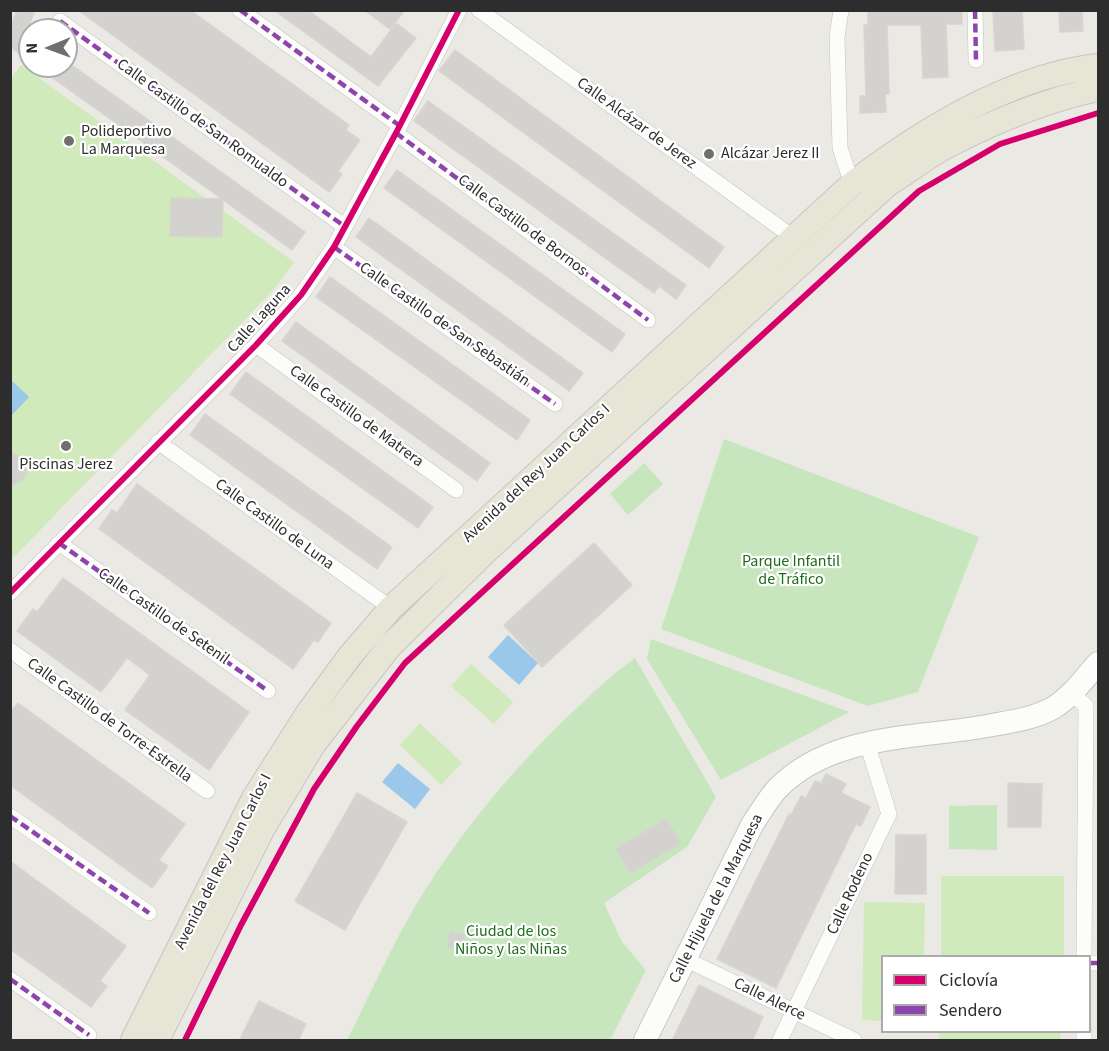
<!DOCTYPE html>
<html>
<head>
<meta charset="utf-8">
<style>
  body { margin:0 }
  #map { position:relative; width:1109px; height:1051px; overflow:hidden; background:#eae9e4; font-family:"Source Sans 3",sans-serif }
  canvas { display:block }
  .frame { position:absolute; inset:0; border:12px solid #2d2d2d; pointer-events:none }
  .legend { position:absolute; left:881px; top:955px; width:210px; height:78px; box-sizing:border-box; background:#fff; border:2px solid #ababab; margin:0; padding:8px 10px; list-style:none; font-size:18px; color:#2d2d2d }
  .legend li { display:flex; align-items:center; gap:12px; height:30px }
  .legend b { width:30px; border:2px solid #ababab }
  .north { position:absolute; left:18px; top:18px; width:60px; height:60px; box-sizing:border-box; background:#fff; border:2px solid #ababab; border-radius:50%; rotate:269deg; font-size:16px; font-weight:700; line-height:24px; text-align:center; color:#2d2d2d }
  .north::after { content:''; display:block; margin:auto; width:21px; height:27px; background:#6f6f6d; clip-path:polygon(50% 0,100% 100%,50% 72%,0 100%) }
</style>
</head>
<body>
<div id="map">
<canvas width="1109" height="1051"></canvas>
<div class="frame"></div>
<ul class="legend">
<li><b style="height:8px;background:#d6006c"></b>Ciclovía</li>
<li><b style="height:8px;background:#8e44ad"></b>Sendero</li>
</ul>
<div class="north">N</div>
</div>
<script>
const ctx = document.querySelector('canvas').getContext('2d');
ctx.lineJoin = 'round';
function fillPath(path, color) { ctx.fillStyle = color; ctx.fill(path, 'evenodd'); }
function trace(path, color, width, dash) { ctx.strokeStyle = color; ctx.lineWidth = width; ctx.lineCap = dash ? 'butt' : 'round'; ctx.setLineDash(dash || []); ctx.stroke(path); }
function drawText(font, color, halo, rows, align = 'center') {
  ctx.font = font + ' "Source Sans 3",sans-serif'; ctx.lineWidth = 4.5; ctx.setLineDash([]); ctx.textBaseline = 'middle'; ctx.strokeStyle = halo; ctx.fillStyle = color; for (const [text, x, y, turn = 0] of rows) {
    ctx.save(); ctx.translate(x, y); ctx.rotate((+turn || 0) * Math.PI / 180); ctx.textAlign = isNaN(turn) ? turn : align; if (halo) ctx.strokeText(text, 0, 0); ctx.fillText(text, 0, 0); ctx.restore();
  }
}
fillPath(new Path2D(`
  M 724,439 L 979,537 L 918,692 L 868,706 L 661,629 Z
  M 644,463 L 663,484 L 628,515 L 610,494 Z
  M 651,639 L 849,712 L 721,780 L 647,659 Z
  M 635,658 L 716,797 L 687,847 L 604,903 L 622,942 L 646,970 L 610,1040 L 347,1040 C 373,989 396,935 427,887 C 470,820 522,759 579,706 C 597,689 615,672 635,658 Z
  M 997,805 L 997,850 L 949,849 L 949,806 Z`), '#c7e6be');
fillPath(new Path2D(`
  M 21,65 L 294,262 L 275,288 L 232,333 L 11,560 L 10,80 Z
  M 471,664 L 513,702 L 494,724 L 451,686 Z
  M 420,723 L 462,763 L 441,785 L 400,745 Z
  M 941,876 L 1064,876 L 1064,956 L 941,956 Z
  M 864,902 L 925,903 L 924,956 L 882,956 L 882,1021 L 862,1020 Z
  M 939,1032 L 1061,1032 L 1060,1040 L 939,1040 Z`), '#d0eabb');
fillPath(new Path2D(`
  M 10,379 L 29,397 L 11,416 L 10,416 Z
  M 508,635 L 538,663 L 519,685 L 488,657 Z
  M 398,763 L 430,789 L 415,809 L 382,782 Z`), '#99c8eb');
const building = new Path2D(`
  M 17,10 L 35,10 L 30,23 L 30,61 L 10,47 L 10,28 Z
  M 78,10 L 190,10 L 349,125 L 346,130 L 360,140 L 338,171 L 342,174 L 329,192 Z
  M 274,10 L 308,10 L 371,57 L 396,23 L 416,38 L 378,86 Z
  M 364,10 L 405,10 L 390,29 Z
  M 868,10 L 962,10 L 962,24 L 946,24 L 948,77 L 923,78 L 921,25 L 887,25 L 889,94 L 885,94 L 886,112 L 860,113 L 860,96 L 866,96 L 864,25 L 868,25 Z
  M 993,10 L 1022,10 L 1024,49 L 995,51 Z
  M 1059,10 L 1082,10 L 1083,31 L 1060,32 Z
  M 455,50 L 724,247 L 709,268 L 439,71 Z
  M 36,66 L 73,66 L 305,232 L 292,250 L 223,200 L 222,237 L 170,236 L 171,198 L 222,199 Z
  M 428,101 L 686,285 L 676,299 L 659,286 L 654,293 L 414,121 Z
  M 397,170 L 625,334 L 612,352 L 384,188 Z
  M 369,218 L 583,373 L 569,391 L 356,237 Z
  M 330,277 L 530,420 L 517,440 L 316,297 Z
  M 296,322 L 490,463 L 477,481 L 282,341 Z
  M 246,372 L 433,507 L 418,528 L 230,394 Z
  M 205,414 L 392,547 L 377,569 L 190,435 Z
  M 10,451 L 23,460 L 27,471 L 23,479 L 10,487 Z
  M 137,484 L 331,623 L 318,642 L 314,640 L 293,669 L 99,529 L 112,510 L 117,513 Z
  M 594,543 L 632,585 L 542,667 L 504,625 Z
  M 63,578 L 249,712 L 209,770 L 125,710 L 150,675 L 127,658 L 101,692 L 17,631 L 33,609 L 37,612 Z
  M 18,703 L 185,824 L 159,860 L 168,866 L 152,888 L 10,785 L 10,713 Z
  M 826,774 L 846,784 L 841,793 L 870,807 L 861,826 L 856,824 L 776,988 L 717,959 L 789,814 L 791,815 L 801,796 L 806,798 L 815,781 L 821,783 Z
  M 1008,783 L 1042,784 L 1041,827 L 1008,827 Z
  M 357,793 L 407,822 L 345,930 L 295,901 Z
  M 666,819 L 681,843 L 630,873 L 616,849 Z
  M 896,835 L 926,835 L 926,894 L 895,894 Z
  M 10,861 L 126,946 L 100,981 L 107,986 L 91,1007 L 10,949 Z
  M 450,932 L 465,935 L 462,950 L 447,947 Z
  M 699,985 L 763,1017 L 752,1041 L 672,1041 Z
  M 259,1001 L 306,1024 L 298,1041 L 239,1041 Z`);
fillPath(building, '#d3d2cf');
trace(building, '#d6d5d0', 1.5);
const street = new Path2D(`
  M 240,10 L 400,126
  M 479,10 L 794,238
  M 841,10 L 837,37 L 840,148 L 852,184
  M 975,10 L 976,60
  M 60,21 L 344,226
  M 396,133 L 648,320
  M 334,247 L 555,404
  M 256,345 L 456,490
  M 158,442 L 391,608
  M 59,543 L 268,691
  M 10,593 L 256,345 L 301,295 L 334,247 L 396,133 L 459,10
  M 10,650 L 207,791
  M 1071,693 L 1086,706 L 1084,956
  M 10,816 L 149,913
  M 685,959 L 854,1040
  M 1090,963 L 1098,963
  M 10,979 L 89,1035
  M 780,1040 L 889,814 L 867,743
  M 1084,1040 L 1084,1032`);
const secondary = new Path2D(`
  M 645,1040 L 753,823 C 761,812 768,799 777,789 C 832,733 916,739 987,726 C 1009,722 1033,719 1053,708 C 1071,697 1085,678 1098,663`);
const primary = new Path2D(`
  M 133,1040 L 254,798 L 308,713 L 349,657 L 391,608 L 852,184 C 921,131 1010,76 1098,66
  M 157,1040 L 263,828 L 313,745 L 389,647 L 483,554 L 888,184 C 908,172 926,157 947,146 C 995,121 1045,100 1098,89`);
trace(street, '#c4c4c4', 16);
trace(secondary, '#c4c4c4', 24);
trace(primary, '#c6c5c3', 26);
trace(street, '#fcfcfb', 15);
trace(secondary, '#fcfcfb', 22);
trace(primary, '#e7e6d6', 24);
trace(new Path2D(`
  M 240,10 L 400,126
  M 975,10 L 976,60
  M 60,21 L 344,226
  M 396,133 L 648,320
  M 334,247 L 555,404
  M 59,543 L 268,691
  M 10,816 L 149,913
  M 1090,963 L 1098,963
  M 10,979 L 89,1035`), '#8e44ad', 4.5, [9, 4.5]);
trace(new Path2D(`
  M 10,593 L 256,345 L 301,295 L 334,247 L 396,133 L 459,10
  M 185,1040 L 241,925 L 314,789 L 357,726 L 405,663 L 919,191 L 1000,144 L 1098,113`), '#d6006c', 6);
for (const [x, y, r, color] of [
  [69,141,6,"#6f6f6d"],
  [709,154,6,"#6f6f6d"],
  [66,446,6,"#6f6f6d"]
]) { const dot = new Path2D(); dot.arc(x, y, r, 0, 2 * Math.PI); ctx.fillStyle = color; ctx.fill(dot); trace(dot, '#fff', 2); }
drawText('16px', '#2d2d2d', '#fff', [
  ["Calle Castillo de San Romualdo",202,124,36],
  ["Calle Alcázar de Jerez",636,124,36],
  ["Calle Castillo de Bornos",522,226,37],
  ["Calle Laguna",260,319,-48],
  ["Calle Castillo de San Sebastián",444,325,35],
  ["Calle Castillo de Matrera",356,417,36],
  ["Avenida del Rey Juan Carlos I",537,474,-43],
  ["Calle Castillo de Luna",274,525,36],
  ["Calle Castillo de Setenil",163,617,35],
  ["Calle Castillo de Torre-Estrella",109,721,36],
  ["Avenida del Rey Juan Carlos I",224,862,-63],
  ["Calle Rodeno",851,894,-65],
  ["Calle Hijuela de la Marquesa",717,899,-63],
  ["Calle Alerce",769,1000,26]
]);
drawText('16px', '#2d2d2d', '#fff', [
  ["Polideportivo",81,132],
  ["La Marquesa",81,150],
  ["Alcázar Jerez II",721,154],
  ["Piscinas Jerez",66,465,"center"]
], 'left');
drawText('16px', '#1f6c1c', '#fff', [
  ["Parque Infantil",791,562],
  ["de Tráfico",791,580],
  ["Ciudad de los",511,932],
  ["Niños y las Niñas",511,950]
]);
</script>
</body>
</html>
